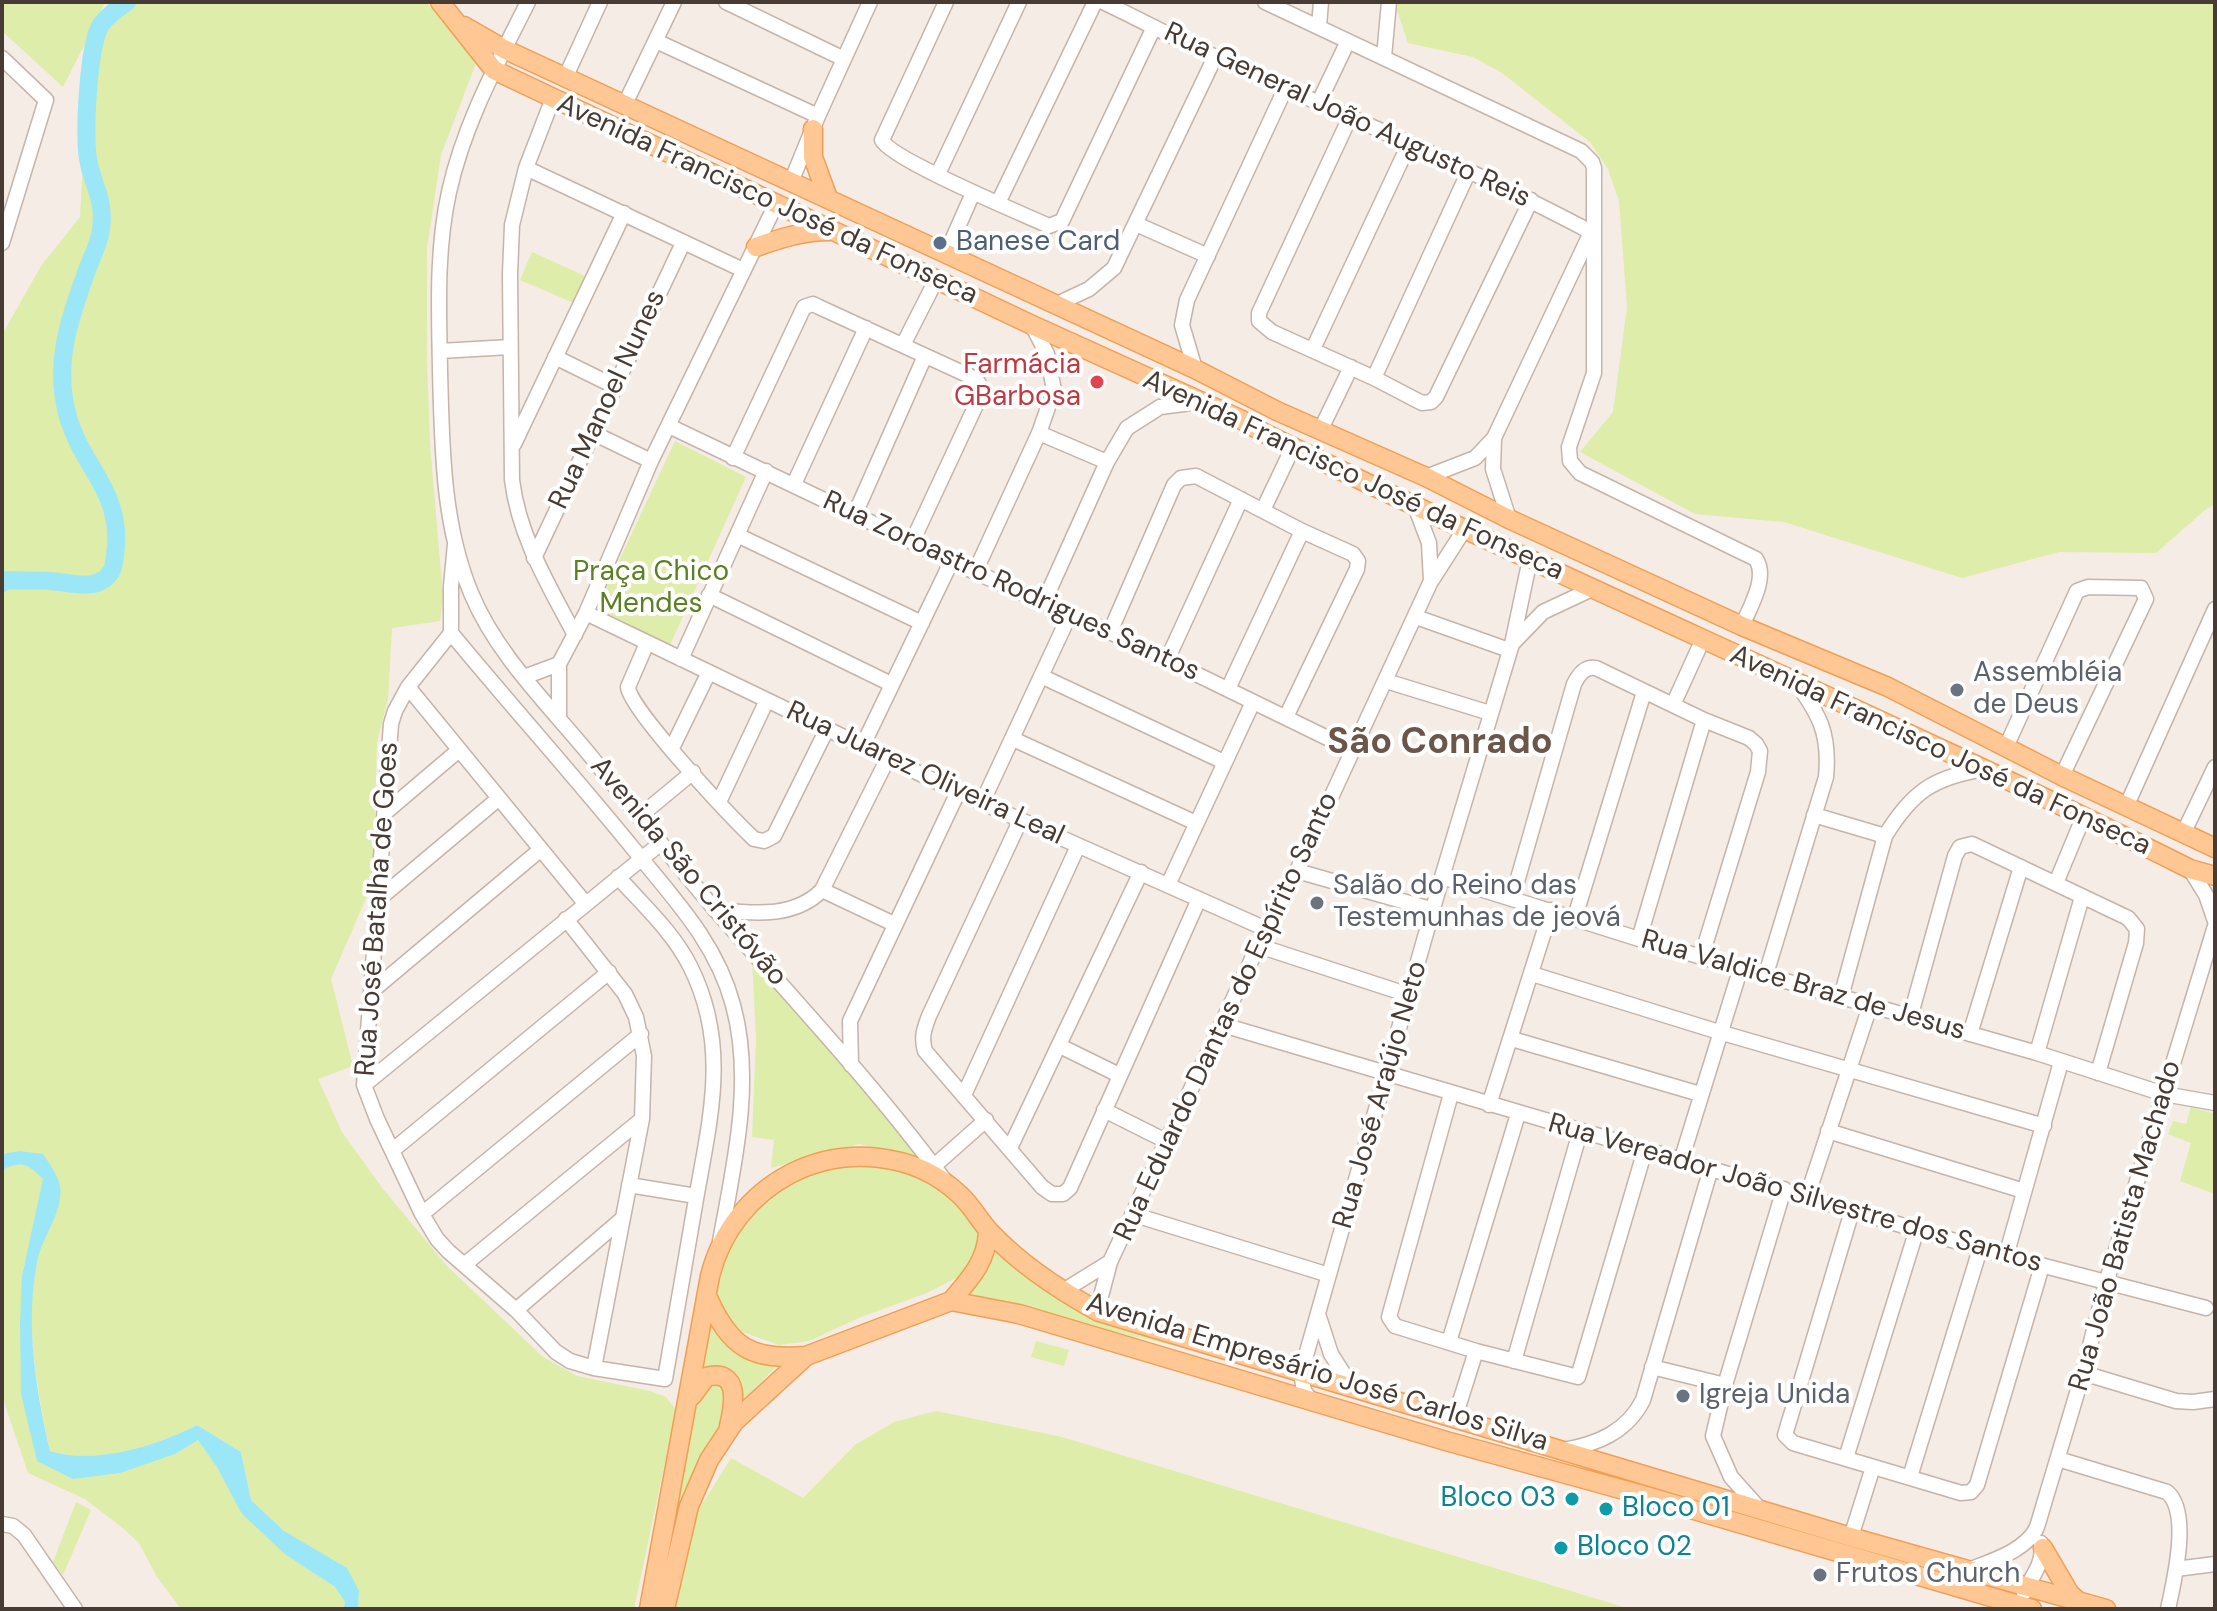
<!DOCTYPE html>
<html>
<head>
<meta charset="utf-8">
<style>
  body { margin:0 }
  #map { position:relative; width:2217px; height:1611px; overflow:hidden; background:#f4ece5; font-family:"DM Sans",sans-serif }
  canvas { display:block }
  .frame { position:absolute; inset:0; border:4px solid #483b34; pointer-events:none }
</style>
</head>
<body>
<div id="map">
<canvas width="2217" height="1611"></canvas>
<div class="frame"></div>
</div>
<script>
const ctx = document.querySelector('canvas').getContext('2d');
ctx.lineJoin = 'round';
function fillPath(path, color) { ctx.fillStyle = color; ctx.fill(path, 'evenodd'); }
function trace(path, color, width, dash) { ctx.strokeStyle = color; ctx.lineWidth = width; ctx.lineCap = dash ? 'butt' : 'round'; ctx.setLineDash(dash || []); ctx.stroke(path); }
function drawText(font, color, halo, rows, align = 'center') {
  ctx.font = font + ' "DM Sans",sans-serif'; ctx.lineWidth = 8; ctx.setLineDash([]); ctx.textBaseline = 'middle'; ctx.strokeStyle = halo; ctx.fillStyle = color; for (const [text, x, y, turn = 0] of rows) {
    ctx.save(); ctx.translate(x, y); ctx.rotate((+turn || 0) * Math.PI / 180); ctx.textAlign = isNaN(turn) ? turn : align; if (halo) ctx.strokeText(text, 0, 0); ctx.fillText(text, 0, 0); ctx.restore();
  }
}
fillPath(new Path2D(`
  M 2,2 L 105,2 L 95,24 L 109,2 L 426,2 L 471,47 L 476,63 L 441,155 L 427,248 L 427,361 L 430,444 L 443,597 L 440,621 L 392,628 L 388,699 L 377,742 L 373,882 L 331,979 L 353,1066 L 318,1079 L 342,1132 L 383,1189 L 447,1266 L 543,1357 L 577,1376 L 650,1391 L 666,1397 L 676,1410 L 634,1609 L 358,1609 L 359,1591 L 305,1545 L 284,1531 L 251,1500 L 241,1452 L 197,1425 C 155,1446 96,1465 50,1451 C 38,1396 23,1313 37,1258 C 44,1234 56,1212 60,1187 L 19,1151 L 2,1154 L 2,335 L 41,266 L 80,217 L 83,162 L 82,94 L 91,32 L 63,87 L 2,31 Z
  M 1398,2 L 2215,2 L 2215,504 L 2205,510 L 2156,553 L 2059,552 L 1962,578 L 1784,522 L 1695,514 L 1580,452 L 1613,412 L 1627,307 L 1619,201 L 1608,169 L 1590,142 L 1502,73 L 1473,57 L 1408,43 L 1397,10 Z
  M 532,252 L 585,276 L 574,303 L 520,280 Z
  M 675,441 L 746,477 L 670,645 L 597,608 Z
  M 752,959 L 920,1158 L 859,1144 L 771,1168 L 774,1140 L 752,1137 L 756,1039 Z
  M 2191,1107 L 2215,1114 L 2215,1194 L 2180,1181 L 2191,1143 L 2168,1134 L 2173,1121 L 2186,1124 Z
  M 830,1162 L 888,1165 L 942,1187 L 978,1226 L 979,1240 L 972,1257 L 960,1276 L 927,1293 L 861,1317 L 809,1341 L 779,1345 L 737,1330 L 729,1321 L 715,1292 L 717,1266 L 733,1236 L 766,1194 Z
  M 15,1163 L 30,1166 L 44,1179 L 22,1276 L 37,1461 L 175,1454 L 198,1440 L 286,1555 L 335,1587 L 345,1602 L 344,1609 L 181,1609 L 157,1577 L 139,1543 L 124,1529 L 85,1499 L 28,1473 L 2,1396 L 2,1170 Z
  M 997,1244 L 1057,1293 L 1202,1352 L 962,1297 L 985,1271 Z
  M 710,1314 L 732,1342 L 785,1358 L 728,1415 L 693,1479 L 673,1527 L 658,1609 Z
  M 1036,1341 L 1069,1350 L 1064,1366 L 1031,1357 Z
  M 936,1411 L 1062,1437 L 1630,1609 L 676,1609 L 695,1516 L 731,1458 L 803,1498 L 855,1445 L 894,1422 Z
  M 76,1502 L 91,1510 L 63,1575 L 53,1562 Z`), '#deeda9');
fillPath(new Path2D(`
  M 19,1151 L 43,1154 C 49,1163 58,1175 60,1186 C 64,1212 41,1238 37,1262 C 25,1324 36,1391 50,1451 C 95,1465 156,1446 197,1425 L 241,1452 L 251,1500 L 284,1531 L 347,1568 L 359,1591 L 358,1609 L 344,1609 L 345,1602 L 335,1587 L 286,1555 L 242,1514 L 217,1467 L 198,1440 L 175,1454 L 120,1473 L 73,1479 L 37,1461 L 21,1394 L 20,1323 L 22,1276 L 43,1179 C 28,1164 22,1160 2,1170 L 2,1154 Z`), '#9be7f8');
trace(new Path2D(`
  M 2,583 L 7,580 C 22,581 36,580 50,581 C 69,582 99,594 112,570 C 115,563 115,553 116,546 C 120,490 82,466 68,417 C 53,363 69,321 87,270 C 92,257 99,243 101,230 C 105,197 93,188 88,159 C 84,133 88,49 100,26 C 106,16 118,9 127,2`), '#9be7f8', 18);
const minor = new Path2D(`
  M 528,2 C 497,64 464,124 449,192 C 436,251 439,310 440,370 C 442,444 442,523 471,593 C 497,656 550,706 593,759 C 634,810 675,863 718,913 C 795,1001 876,1087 945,1181
  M 726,2 L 844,59
  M 946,2 L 882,140 C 890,159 1023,214 1049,226 L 1062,221 L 1154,27
  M 1103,2 C 1141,20 1179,41 1218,58 C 1343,114 1470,168 1591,232
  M 1265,2 L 1581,151 L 1592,162 L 1594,168 L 1594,373 L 1569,447 L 1570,461 L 1580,473 L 1756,559 C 1768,578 1750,607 1742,626
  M 1319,26 L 1321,2
  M 656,41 L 818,116
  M 1384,57 L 1389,2
  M 2,58 L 46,100 L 2,243
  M 566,76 L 600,2
  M 553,98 L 526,168 L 512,225 L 510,274 L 512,480 C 519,537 549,586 575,635
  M 1319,102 L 1348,41
  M 625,104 L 674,2
  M 1350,117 L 1259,313 L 1259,321 L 1272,332 L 1374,378 L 1422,403 L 1431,402 L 1436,397 L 1531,200
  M 526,168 L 743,270
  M 938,174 L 1019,2
  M 791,182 L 818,116 L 870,2
  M 998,203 L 1095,2
  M 1136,224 L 1208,256
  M 946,254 L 973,193
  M 1055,305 L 1089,289 L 1114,268 L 1215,57
  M 903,345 L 936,280
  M 1313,349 L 1409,144
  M 440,351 L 510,347
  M 555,357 L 614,386
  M 1195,369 L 1182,325 L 1187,300 L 1286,87
  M 1374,378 L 1468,173
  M 669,426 L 975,572 L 1110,632 L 1352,750
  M 1321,429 L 1351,367
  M 593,433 L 651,461
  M 1039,433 L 1107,462
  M 1494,438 L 1493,469 L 1509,519
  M 514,444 L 624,213
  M 733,458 L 804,307 L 813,304 L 819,307 L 976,379 L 983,390 L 913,540
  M 1426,477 L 1475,458 L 1494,438 L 1593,228
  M 794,484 L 866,328
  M 1263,510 L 1293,447
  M 855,514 L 925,356
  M 737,535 L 922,623
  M 455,544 L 451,586 L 451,633 L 408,687 L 395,711 L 391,724 L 364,1085 L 377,1119 L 422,1214 L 437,1239 L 448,1251 L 516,1310 L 556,1352 L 570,1361 L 594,1368 L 665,1379 C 675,1321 685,1263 695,1205 C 709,1122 731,1047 690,966 C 673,932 643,905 618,877
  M 534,558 L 683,243
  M 975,572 L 1039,433 L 1054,390 L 1047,354 L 1032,325
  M 1432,580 L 1464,530
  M 709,595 L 891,684
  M 1044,602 L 1107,462 L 1127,428 L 1160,407 L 1199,402
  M 586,613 L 958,792 L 1266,929
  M 1416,617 L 1509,650
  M 1110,632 L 1174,485 L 1181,478 L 1196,476 L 1302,531 L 1353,554 L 1358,561 L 1357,569 L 1286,717
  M 451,633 C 512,707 576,778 636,852 C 675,900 717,944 733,1005 C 754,1081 734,1165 720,1241
  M 647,643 L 628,687 C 630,710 732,818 754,839 L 764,841 L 774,836 L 827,729
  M 1512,644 L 1543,612 L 1592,589
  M 681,659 L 766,471
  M 1167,660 L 1241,499
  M 1041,676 L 1224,762
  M 524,677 L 559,664
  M 1386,681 L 1490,713
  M 408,687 L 585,903
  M 1228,689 L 1302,531
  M 1673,705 L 1703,639
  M 559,717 L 559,664 L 586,613 L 651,461 L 777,202
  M 1013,739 L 1196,823
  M 863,745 L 952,560
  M 2006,747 L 2077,591 L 2088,587 L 2141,588 L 2146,599 L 2062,776
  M 672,748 L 709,672
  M 719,802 L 767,700
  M 982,803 L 1070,614
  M 2126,807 L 2215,609
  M 386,812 L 459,750
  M 1814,815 L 1885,836
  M 640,816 L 693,772
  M 1020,821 L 929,1016 C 924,1029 921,1037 925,1051 L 1042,1187 L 1052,1194 L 1063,1194 L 1070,1188 L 1199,899
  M 2183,834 L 2215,767
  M 2190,869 L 2206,895 L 2215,921
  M 1297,871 L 1434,910
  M 1442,877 L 1639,939 L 2037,1053 L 2164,1094 L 2215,1103
  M 2056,883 L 2083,818
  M 1168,885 L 1253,702
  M 822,890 L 894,924
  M 379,899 L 498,799
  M 1512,899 L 1574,684 C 1579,674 1585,666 1596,668 L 1704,720 L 1749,738 L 1756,744 L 1760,751 L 1758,772 L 1702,955
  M 715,910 C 751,913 794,919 822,890 L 888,758
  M 1575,917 L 1644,692
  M 566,919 L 625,994 L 636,1017 L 644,1056 L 642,1119 L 594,1368
  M 1639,939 L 1704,720
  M 1259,946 L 1409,995
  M 1532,974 L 1719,1032 L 2044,1126
  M 1766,974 L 1826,777 C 1830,734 1820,715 1795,681
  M 372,991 L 540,850
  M 1841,997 L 1885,836 C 1912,792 1933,777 1985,769
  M 1910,1018 L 1955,856 L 1960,847 L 1972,844 L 2128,918 L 2137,929 L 2136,943 L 2098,1073
  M 1223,1025 L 2006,1256 L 2206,1308
  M 1970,1034 L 2021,867
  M 1512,1039 L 1700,1094
  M 1060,1046 L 1119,1075
  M 2037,1053 L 2082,897
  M 851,1065 L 850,1021 L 958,792
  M 364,1085 L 661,843
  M 1451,1094 L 1389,1317 L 1395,1326 L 1476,1351 L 1578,1377 L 1645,1150
  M 964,1095 L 1078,846
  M 1489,1105 L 1551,910
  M 1104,1110 L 1166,1141
  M 1828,1131 L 2024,1191
  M 1010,1148 L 1141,872
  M 393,1150 L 609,972
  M 1681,1161 L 1741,967
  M 934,1166 L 986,1120
  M 629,1185 L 696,1196
  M 1807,1197 L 1870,1006
  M 1852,1211 L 1785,1435 L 1793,1443 L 1961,1493 L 1971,1492 L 1977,1485 L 2042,1266
  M 422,1214 L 641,1034
  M 1135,1215 L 1329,1275
  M 2006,1256 L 2061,1062
  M 464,1265 L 642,1119
  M 1063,1291 L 1110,1262
  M 516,1310 L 622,1219
  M 1099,1312 L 1100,1300 L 1110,1262 L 1266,929 L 1297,871 L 1431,581 L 1429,543 L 1415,506
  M 1319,1317 L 1331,1354 L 1352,1387
  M 1449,1342 L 1518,1114
  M 1514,1361 L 1580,1132
  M 1652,1367 L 1725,1385
  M 2083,1373 L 2176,1401 L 2193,1402 L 2215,1399
  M 1311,1400 L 1304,1391 L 1301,1373 L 1442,877 L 1512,644 L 1530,559
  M 1455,1417 L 1476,1351
  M 1564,1450 C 1597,1444 1627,1432 1643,1400 L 1711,1168
  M 1846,1458 L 1917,1229
  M 2058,1459 L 2167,1492 C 2191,1512 2174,1581 2168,1609
  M 1910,1477 L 1980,1249
  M 1757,1506 L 1731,1477 L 1713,1436 L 1725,1385 L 1784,1189
  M 2,1524 L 13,1526 L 24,1535 L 75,1609
  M 1851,1537 L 1873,1467
  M 1971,1569 C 1992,1561 2027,1550 2037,1527 L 2083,1373 L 2106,1283 L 2215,926
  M 2176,1569 L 2215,1564
  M 2024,1593 C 2031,1577 2045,1563 2041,1543`);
const major = new Path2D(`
  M 440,2 L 494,70 L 1032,325 L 1242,420 L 1264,433 C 1570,584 1885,716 2190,869 L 2215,876
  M 464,26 L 504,49 L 1195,369 L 1277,411 L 1426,477 L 1509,519 L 1742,626 L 1888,687 L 2062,776 L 2215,848
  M 813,129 L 813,157 L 828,198
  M 756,247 C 781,238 803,231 830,231
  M 708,1298 C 730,1347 751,1361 806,1356
  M 951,1301 C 970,1279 987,1261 988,1231
  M 692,1396 L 706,1377 C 741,1368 734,1405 729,1426
  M 2043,1548 L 2070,1594 L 2078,1601
  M 649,1609 L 710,1276 C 721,1232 750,1195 790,1174 C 845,1146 915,1152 960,1195 C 973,1207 980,1222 991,1233 C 1021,1265 1061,1291 1099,1312 L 1851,1537 L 2106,1609
  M 665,1609 L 689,1506 L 709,1460 L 734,1422 L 806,1356 L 951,1301 L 1019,1314 L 1446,1441 L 1653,1498 L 2032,1609`);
trace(minor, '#c4b4aa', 17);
trace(major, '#f09f57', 21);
trace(minor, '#fff', 14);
trace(major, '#ffc793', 18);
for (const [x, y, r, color] of [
  [940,243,8,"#5c6f8a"],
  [1097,382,8,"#e0444e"],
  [1957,690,8,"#6b7280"],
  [1317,903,8,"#6b7280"],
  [1683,1396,8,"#6b7280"],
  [1572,1499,8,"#0f9aa8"],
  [1606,1509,8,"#0f9aa8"],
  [1561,1548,8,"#0f9aa8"],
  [1820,1575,8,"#6b7280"]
]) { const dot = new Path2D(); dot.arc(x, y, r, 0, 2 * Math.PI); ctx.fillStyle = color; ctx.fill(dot); trace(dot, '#fff', 3); }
drawText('28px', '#483b34', '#fff', [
  ["Rua General João Augusto Reis",1347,116,25],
  ["Avenida Francisco José da Fonseca",767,200,25],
  ["Rua Manoel Nunes",608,400,-65],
  ["Avenida Francisco José da Fonseca",1353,476,25],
  ["Rua Zoroastro Rodrigues Santos",1011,587,25],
  ["Avenida Francisco José da Fonseca",1940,751,25],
  ["Rua Juarez Oliveira Leal",925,774,25],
  ["Avenida São Cristóvão",688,872,50],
  ["Rua José Batalha de Goes",378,909,-86],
  ["Rua Valdice Braz de Jesus",1803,986,16],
  ["Rua Eduardo Dantas do Espírito Santo",1227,1017,-65],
  ["Rua José Araújo Neto",1381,1095,-74],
  ["Rua Vereador João Silvestre dos Santos",1795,1194,16],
  ["Rua João Batista Machado",2126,1226,-74],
  ["Avenida Empresário José Carlos Silva",1317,1373,17]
]);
drawText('28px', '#4e5e75', '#fff', [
  ["Banese Card",956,243]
], 'left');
drawText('28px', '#be3a42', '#fff', [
  ["Farmácia",1081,366],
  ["GBarbosa",1081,398]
], 'right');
drawText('28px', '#5b8021', '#fff', [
  ["Praça Chico",651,573],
  ["Mendes",651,605]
]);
drawText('28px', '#5b616d', '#fff', [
  ["Assembléia",1973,674],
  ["de Deus",1973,706],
  ["Salão do Reino das",1333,887],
  ["Testemunhas de jeová",1333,919],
  ["Igreja Unida",1699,1396],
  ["Frutos Church",1836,1575]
], 'left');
drawText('28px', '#0d838f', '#fff', [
  ["Bloco 03",1556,1499,"right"],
  ["Bloco 01",1622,1509],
  ["Bloco 02",1577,1548]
], 'left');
drawText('bold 36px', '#6b564a', '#fff', [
  ["São Conrado",1440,744]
]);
</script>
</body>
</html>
